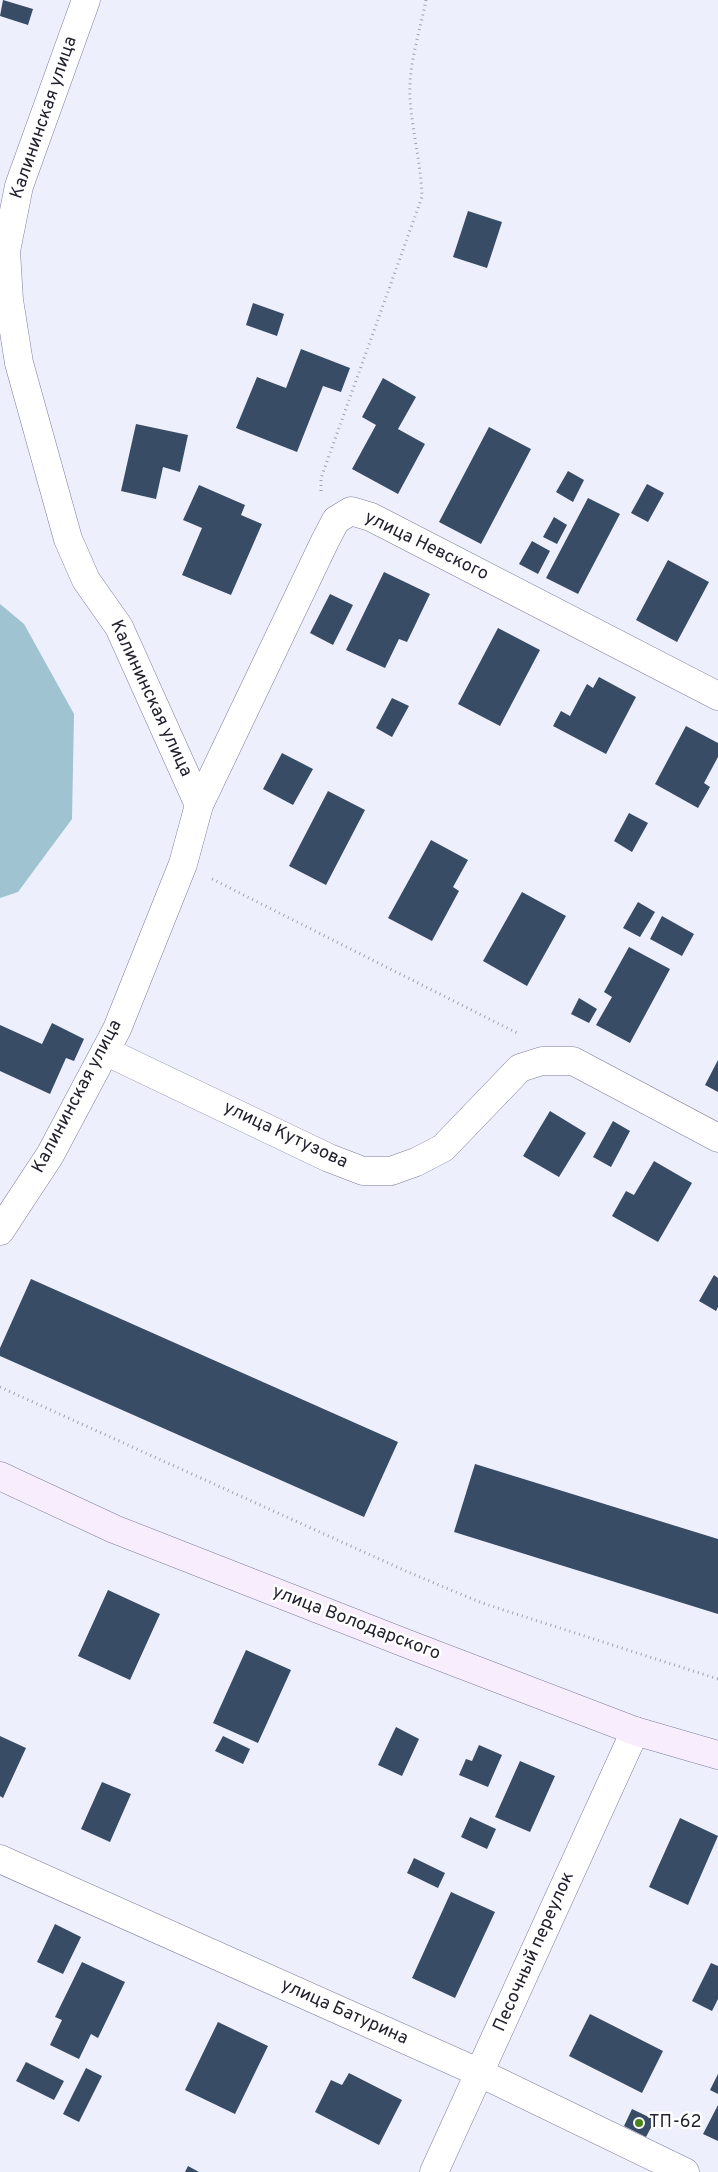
<!DOCTYPE html>
<html>
<head>
<meta charset="utf-8">
<style>
  body { margin:0 }
  canvas { display:block; background:#eeeffd }
</style>
</head>
<body>
<canvas width="718" height="2172"></canvas>
<script>
const ctx = document.querySelector('canvas').getContext('2d');
ctx.lineJoin = 'round';
function fillPath(path, color) { ctx.fillStyle = color; ctx.fill(path, 'evenodd'); }
function trace(path, color, width, dash) { ctx.strokeStyle = color; ctx.lineWidth = width; ctx.lineCap = dash ? 'butt' : 'round'; ctx.setLineDash(dash || []); ctx.stroke(path); }
function drawText(font, color, halo, rows, align = 'center') {
  ctx.font = font + ' Overpass,sans-serif'; ctx.lineWidth = 5; ctx.setLineDash([]); ctx.textBaseline = 'middle'; ctx.strokeStyle = halo; ctx.fillStyle = color; for (const [text, x, y, turn = 0] of rows) {
    ctx.save(); ctx.translate(x, y); ctx.rotate((+turn || 0) * Math.PI / 180); ctx.textAlign = isNaN(turn) ? turn : align; if (halo) ctx.strokeText(text, 0, 0); ctx.fillText(text, 0, 0); ctx.restore();
  }
}
fillPath(new Path2D(`
  M 0,604 L 24,624 L 74,714 L 72,819 L 18,892 L 0,898 Z`), '#a0c3d1');
fillPath(new Path2D(`
  M 3,0 L 33,9 L 28,25 L 0,16 Z
  M 468,211 L 502,222 L 487,268 L 453,257 Z
  M 253,303 L 284,314 L 277,336 L 246,325 Z
  M 301,349 L 350,368 L 341,392 L 323,386 L 297,452 L 236,428 L 257,377 L 286,388 Z
  M 383,378 L 416,397 L 398,429 L 425,444 L 398,494 L 352,469 L 376,425 L 362,417 Z
  M 136,424 L 188,435 L 180,472 L 163,467 L 156,499 L 121,491 Z
  M 489,427 L 531,449 L 481,544 L 439,522 Z
  M 568,471 L 584,480 L 573,502 L 556,492 Z
  M 647,484 L 664,493 L 648,522 L 631,513 Z
  M 199,485 L 245,505 L 241,515 L 262,524 L 231,595 L 182,575 L 202,528 L 183,520 Z
  M 588,498 L 620,514 L 578,594 L 546,578 Z
  M 554,517 L 567,525 L 557,544 L 543,537 Z
  M 532,541 L 550,551 L 538,574 L 519,564 Z
  M 668,560 L 709,582 L 677,642 L 636,620 Z
  M 384,572 L 430,594 L 407,642 L 399,639 L 385,668 L 346,650 Z
  M 330,594 L 353,605 L 333,645 L 310,633 Z
  M 498,628 L 540,650 L 500,726 L 458,704 Z
  M 599,677 L 636,697 L 606,754 L 553,726 L 561,711 L 570,716 L 587,684 L 593,688 Z
  M 392,698 L 409,706 L 392,737 L 376,728 Z
  M 686,726 L 718,743 L 718,757 L 704,783 L 710,787 L 698,808 L 655,784 Z
  M 282,753 L 313,769 L 293,805 L 263,789 Z
  M 328,791 L 365,810 L 326,885 L 289,866 Z
  M 629,813 L 648,823 L 632,852 L 614,841 Z
  M 431,840 L 468,860 L 453,887 L 459,891 L 432,941 L 388,918 Z
  M 522,892 L 566,916 L 527,986 L 483,961 Z
  M 638,902 L 655,912 L 640,937 L 623,928 Z
  M 662,916 L 694,934 L 682,956 L 650,939 Z
  M 629,947 L 670,969 L 630,1043 L 596,1025 L 612,997 L 604,992 Z
  M 579,998 L 597,1009 L 589,1023 L 571,1014 Z
  M 52,1023 L 84,1039 L 74,1061 L 66,1058 L 50,1094 L 0,1071 L 0,1025 L 42,1044 Z
  M 718,1060 L 718,1092 L 705,1085 Z
  M 550,1111 L 586,1133 L 559,1177 L 523,1156 Z
  M 613,1121 L 630,1131 L 611,1167 L 593,1157 Z
  M 654,1161 L 692,1183 L 658,1242 L 612,1216 L 626,1191 L 634,1195 Z
  M 714,1275 L 718,1278 L 718,1307 L 716,1311 L 699,1301 Z
  M 31,1279 L 398,1442 L 364,1517 L 0,1356 L 0,1348 Z
  M 475,1464 L 718,1539 L 718,1614 L 454,1532 Z
  M 108,1590 L 160,1614 L 130,1680 L 78,1656 Z
  M 246,1650 L 291,1670 L 258,1743 L 213,1723 Z
  M 396,1727 L 419,1739 L 402,1776 L 378,1765 Z
  M 0,1736 L 26,1748 L 3,1798 L 0,1796 Z
  M 223,1736 L 250,1749 L 243,1764 L 215,1751 Z
  M 479,1745 L 502,1755 L 488,1787 L 459,1775 L 466,1759 L 472,1761 Z
  M 520,1761 L 555,1776 L 530,1832 L 495,1817 Z
  M 102,1782 L 131,1794 L 110,1842 L 81,1829 Z
  M 470,1817 L 496,1829 L 487,1849 L 461,1837 Z
  M 680,1818 L 718,1836 L 688,1905 L 649,1887 Z
  M 414,1858 L 445,1873 L 438,1888 L 407,1873 Z
  M 451,1892 L 495,1912 L 455,1998 L 412,1978 Z
  M 55,1924 L 81,1937 L 63,1974 L 37,1962 Z
  M 82,1962 L 125,1982 L 98,2038 L 91,2034 L 79,2059 L 50,2045 L 62,2020 L 55,2017 Z
  M 711,1963 L 718,1966 L 718,1999 L 712,2011 L 692,2001 Z
  M 590,2014 L 663,2051 L 642,2093 L 569,2056 Z
  M 218,2022 L 268,2046 L 235,2114 L 185,2090 Z
  M 26,2062 L 64,2081 L 54,2100 L 16,2081 Z
  M 86,2068 L 102,2076 L 79,2122 L 63,2114 Z
  M 349,2073 L 402,2100 L 379,2145 L 315,2112 L 331,2080 L 342,2085 Z
  M 718,2074 L 718,2094 L 710,2090 Z
  M 718,2105 L 718,2141 L 703,2134 Z
  M 632,2109 L 655,2120 L 646,2137 L 624,2126 Z
  M 188,2166 L 199,2172 L 185,2172 Z`), '#384c65');
const street = new Path2D(`
  M 199,805 L 325,541 L 336,520 L 351,511 L 371,517 L 718,696
  M 105,1051 L 329,1158 L 363,1171 L 391,1171 L 416,1162 L 443,1148 L 520,1068 L 542,1061 L 573,1061 L 718,1138
  M 0,1231 L 50,1155 L 117,1029 L 183,864 L 199,805 L 119,627 L 86,580 L 68,539 L 19,363 L 9,300 L 6,251 L 19,186 L 86,0
  M 0,1859 L 480,2073 L 685,2172
  M 434,2172 L 635,1731`);
const secondary = new Path2D(`
  M 0,1476 L 114,1529 L 405,1643 L 635,1731 L 718,1755`);
trace(street, '#7d7e9f', 29);
trace(secondary, '#7d7e9f', 29);
trace(new Path2D(`
  M 321,491 L 321,478 L 422,197 C 421,163 412,131 410,98 C 408,66 420,31 426,0
  M 212,879 L 517,1033
  M 0,1387 L 408,1572 L 482,1603 L 718,1679`), '#a2a2b0', 3, [1, 4]);
trace(street, '#fff', 28);
trace(secondary, '#f8edfd', 28);
for (const [x, y, r, color] of [
  [639,2123,5,"#4c831b"]
]) { const dot = new Path2D(); dot.arc(x, y, r, 0, 2 * Math.PI); ctx.fillStyle = color; ctx.fill(dot); trace(dot, '#fff', 2); }
drawText('18px', '#22222f', '#fff', [
  ["Калининская улица",45,118,-71],
  ["улица Невского",426,547,26],
  ["Калининская улица",150,699,65],
  ["Калининская улица",78,1097,-62],
  ["улица Кутузова",285,1136,25],
  ["улица Володарского",356,1624,21],
  ["Песочный переулок",535,1952,-66],
  ["улица Батурина",344,2013,24]
]);
drawText('18px', '#22222f', '#fff', [
  ["ТП-62",649,2123]
], 'left');
</script>
</body>
</html>
